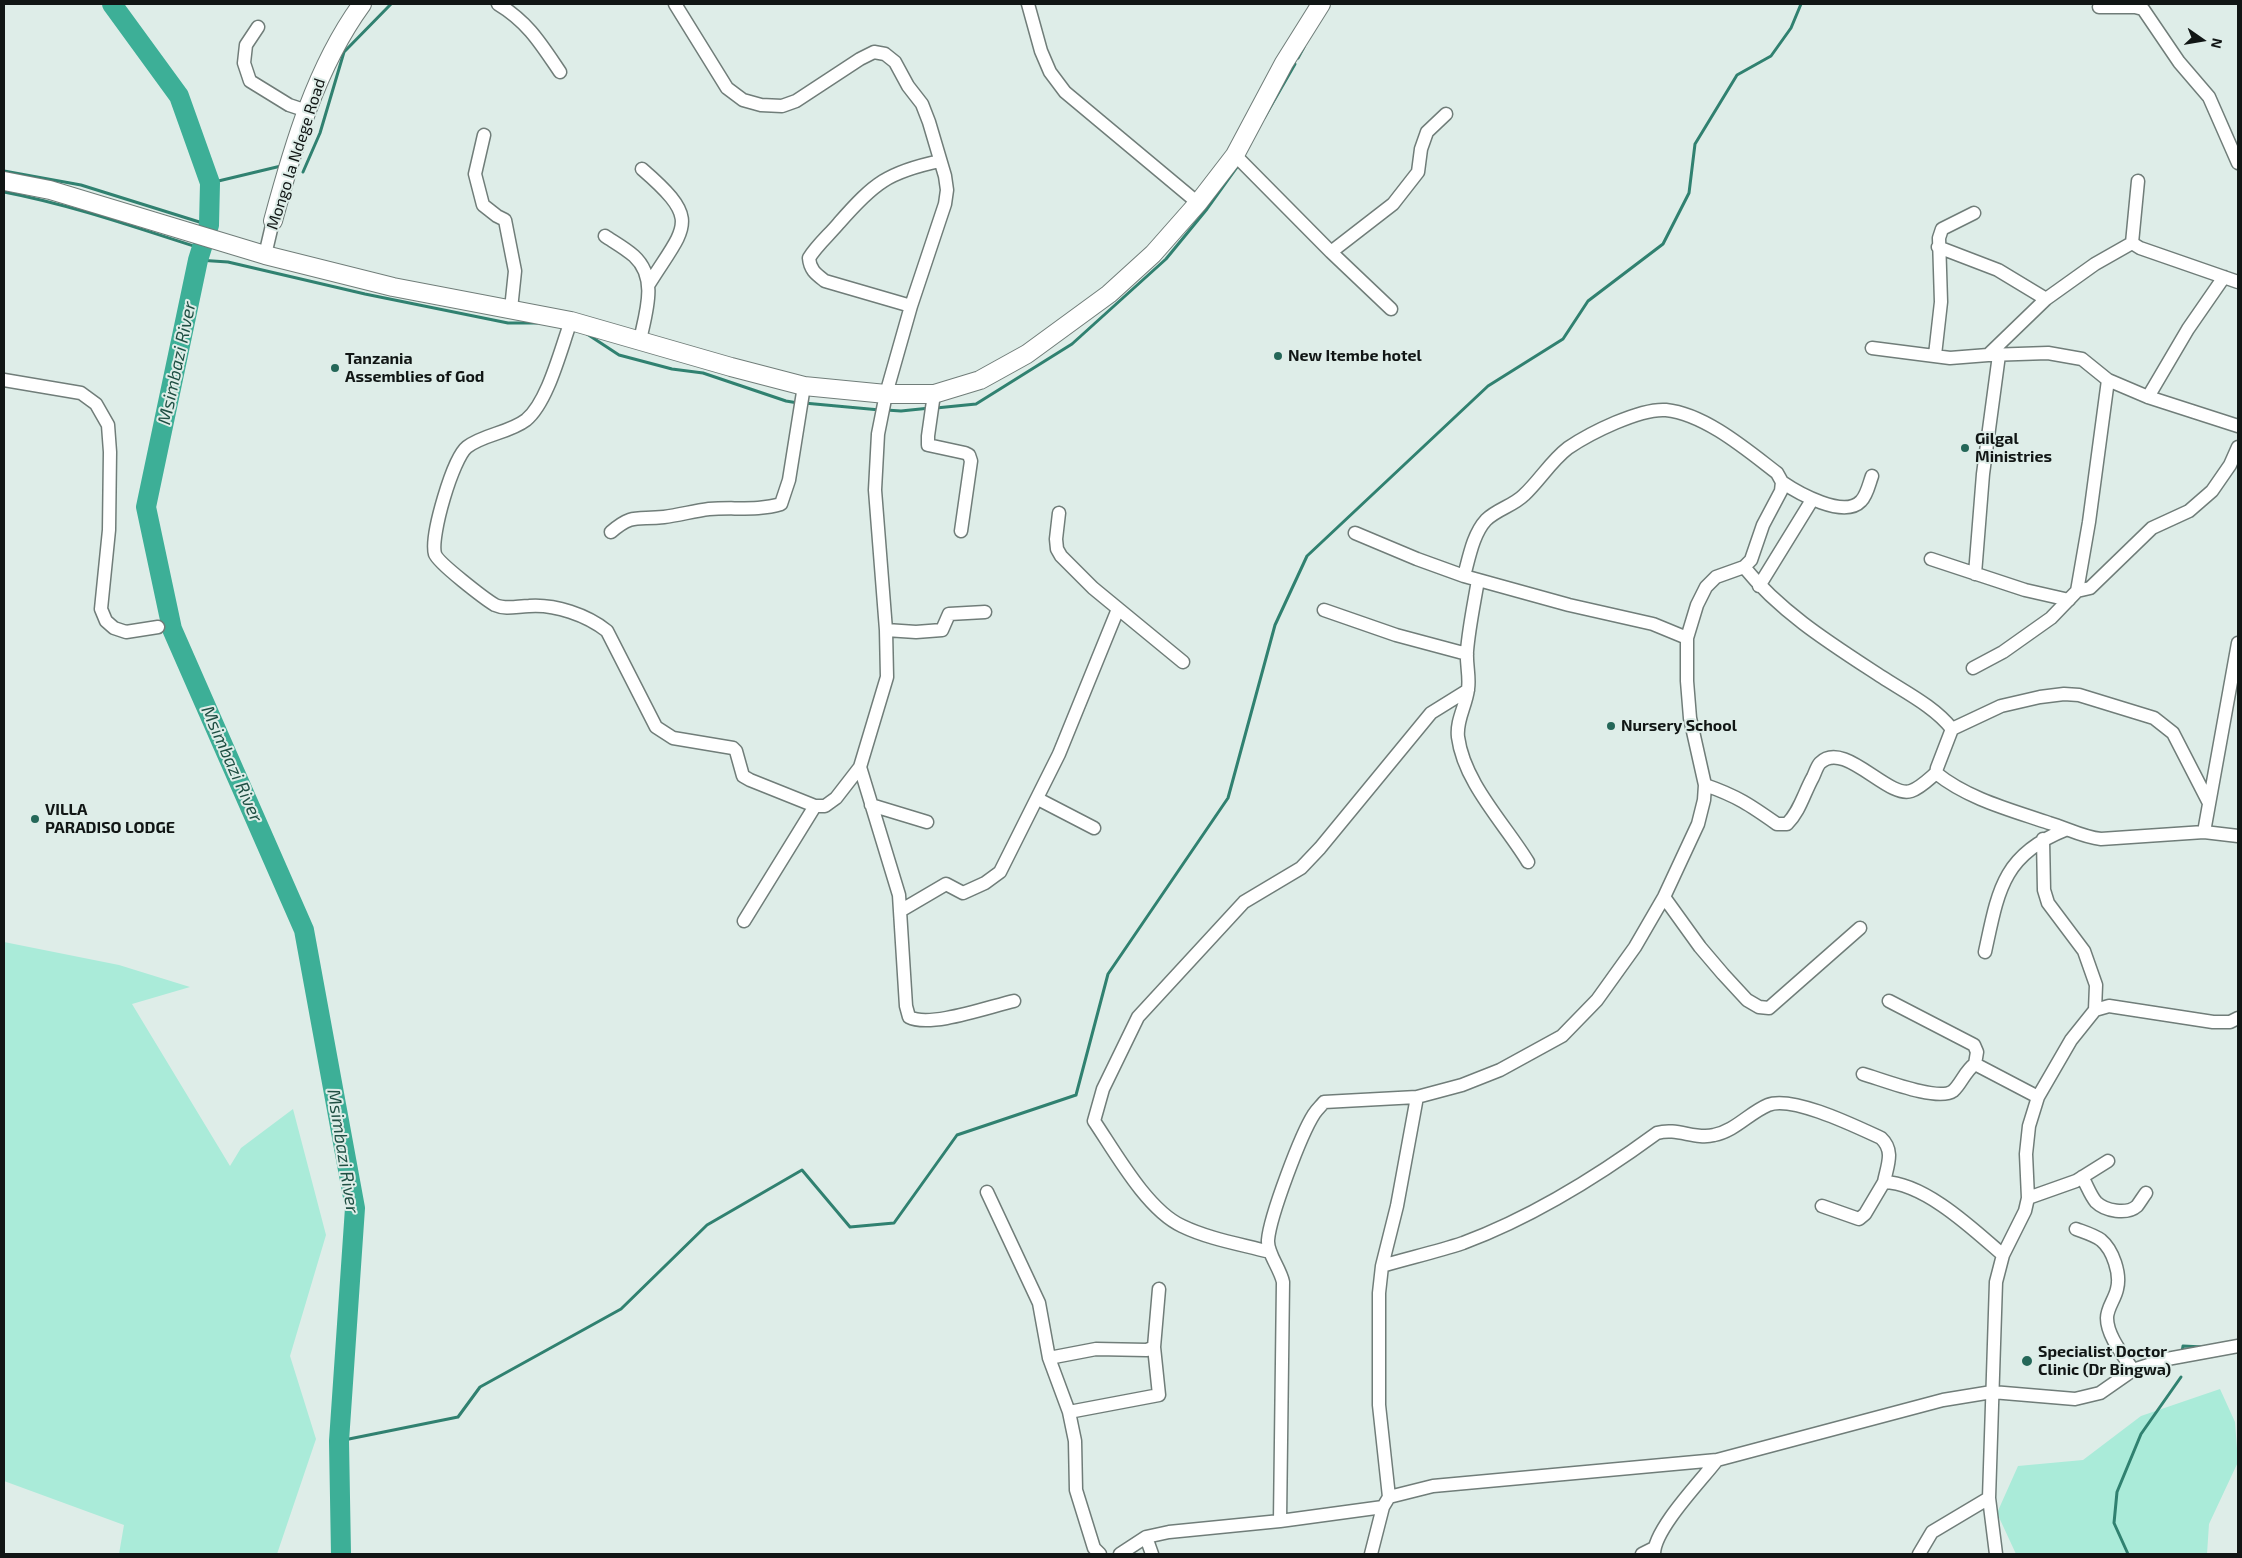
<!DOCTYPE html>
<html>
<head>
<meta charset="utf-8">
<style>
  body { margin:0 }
  #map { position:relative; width:2242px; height:1558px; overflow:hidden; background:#deede8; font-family:"Exo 2",sans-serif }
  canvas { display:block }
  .frame { position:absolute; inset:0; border:5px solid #111615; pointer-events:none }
  .north { position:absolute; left:2177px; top:15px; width:50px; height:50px; -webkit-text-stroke:4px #deede8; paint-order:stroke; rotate:103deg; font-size:14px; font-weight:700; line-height:20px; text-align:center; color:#111615 }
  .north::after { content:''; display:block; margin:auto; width:18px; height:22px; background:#111615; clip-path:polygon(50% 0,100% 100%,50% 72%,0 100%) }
</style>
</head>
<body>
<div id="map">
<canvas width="2242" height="1558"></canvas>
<div class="frame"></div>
<div class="north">N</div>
</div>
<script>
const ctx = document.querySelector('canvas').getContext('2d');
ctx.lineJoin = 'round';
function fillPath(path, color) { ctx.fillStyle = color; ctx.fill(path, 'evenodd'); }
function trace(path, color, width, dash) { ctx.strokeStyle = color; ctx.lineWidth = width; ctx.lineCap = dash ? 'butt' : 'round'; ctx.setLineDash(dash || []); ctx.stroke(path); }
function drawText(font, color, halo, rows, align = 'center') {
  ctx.font = font + ' "Exo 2",sans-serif'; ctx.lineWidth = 4; ctx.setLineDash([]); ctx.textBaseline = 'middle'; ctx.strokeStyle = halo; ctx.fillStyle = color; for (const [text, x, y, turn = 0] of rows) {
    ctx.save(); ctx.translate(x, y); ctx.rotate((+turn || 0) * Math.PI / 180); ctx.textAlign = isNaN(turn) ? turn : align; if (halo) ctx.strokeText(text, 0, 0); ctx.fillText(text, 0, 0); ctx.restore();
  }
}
fillPath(new Path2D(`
  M 4,942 L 119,965 L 190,987 L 132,1004 L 230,1166 L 241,1148 L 293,1109 L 326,1235 L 290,1356 L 316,1439 L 277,1554 L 119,1554 L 124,1525 L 4,1481 Z
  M 2220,1389 L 2235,1422 L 2238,1462 L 2209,1524 L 2207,1554 L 2016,1554 L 1997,1513 L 2018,1466 L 2083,1460 L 2141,1416 Z`), '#aaebd9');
trace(new Path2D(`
  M 1298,58 L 1304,47
  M 1264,118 L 1295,64
  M 4,171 L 81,185 L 209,225
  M 303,172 L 320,133 L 344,52 L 391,4
  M 210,183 L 281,166
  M 4,192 C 72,205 137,228 203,249
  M 198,260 L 228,262 L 365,294 L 508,323 L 537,323
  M 587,334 L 619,355 L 672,369 L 703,373 L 786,401 L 798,403
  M 804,403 L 880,410
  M 936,408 L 976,404 L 1072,344 L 1166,259 L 1207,209 L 1240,163
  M 886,410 L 901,411 L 930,408
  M 2182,1352 L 2183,1346 L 2203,1347
  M 339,1441 L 458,1417 L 480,1387 L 621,1309 L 707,1225 L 802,1170 L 850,1227 L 894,1223 L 957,1135 L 1076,1095 L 1108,974 L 1228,798 L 1275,625 L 1307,556 L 1488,386 L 1563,339 L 1588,301 L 1663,244 L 1689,193 L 1695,144 L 1737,75 L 1771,56 L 1791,28 L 1801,4
  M 2128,1554 L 2114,1523 L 2117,1492 L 2141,1434 L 2181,1377`), '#308170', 3);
trace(new Path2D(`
  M 112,4 L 179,96 L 210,183 L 209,225 L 198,260 L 146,507 L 172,629 L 304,930 L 355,1208 L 339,1441 L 341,1554`), '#3daf97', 20);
const street = new Path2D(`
  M 498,4 C 528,22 541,44 560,72
  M 1028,4 L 1041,51 L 1050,72 L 1065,92 L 1198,203
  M 2099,7 L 2135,7 L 2143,9 L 2179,62 L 2209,97 L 2238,163
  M 258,27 L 246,45 L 244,63 L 250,81 L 289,105 L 307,111
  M 484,135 L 475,174 L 483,205 L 497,216 L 505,220 L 515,271 L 511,309
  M 1235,155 L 1331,252 L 1391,309
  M 642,169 C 702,221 686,225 649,284
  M 2138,181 L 2132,243 L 2140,248 L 2238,282
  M 605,236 C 614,242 625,248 634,256 C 658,278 646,312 640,340
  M 1938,247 L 1998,270 L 2046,299
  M 1331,252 L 1393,204 L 1418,172 L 1421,149 L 1427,132 L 1446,114
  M 265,255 L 273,221
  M 911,306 L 825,281 C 816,274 810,270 809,258 C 817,245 829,235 839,223 C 874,183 888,172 940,161
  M 571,321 C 561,348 548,402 526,420 C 509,433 484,434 467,447 C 453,458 430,536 435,554 C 438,563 485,599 495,605 C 506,610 518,606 529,606 C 555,604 587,615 607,631 L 656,727 L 673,738 L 733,748 L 736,751 L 743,776 L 750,780 L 815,806 L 825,806 L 836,798 L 860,767 L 887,677 L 886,630 L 875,490 L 878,434 L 886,394 L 911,306 L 945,204 L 947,190 L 945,176 L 929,122 L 922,104 L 908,86 L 895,62 L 885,54 L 874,52 L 860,59 L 796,101 L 782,106 L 761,105 L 743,100 L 727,88 L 675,4
  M 1872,348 L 1950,358 L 1988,355 L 2046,299 L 2095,264 L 2132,243
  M 1935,355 L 1941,302 L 1939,238 L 1942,229 L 1974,213
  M 1988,355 L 2048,353 L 2082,359 L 2108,380 L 2148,397 L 2238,426
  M 4,380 L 81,393 L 96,404 L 108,425 L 110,452 L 109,530 L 101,609 L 106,621 L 114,628 L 126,632 L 158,627
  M 934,394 L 928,436 L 928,445 L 965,453 L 969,455 L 971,461 L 961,531
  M 2148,397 L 2188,329 L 2224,277
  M 1782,482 C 1798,493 1844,519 1861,501 C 1867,495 1869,484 1872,476
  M 1059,513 L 1056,539 L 1057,549 L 1061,556 L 1093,588 L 1183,662
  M 611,532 C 633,513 637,520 664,517 C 679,515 694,511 709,509 C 733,507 758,511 781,504 L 789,480 L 804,386
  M 1355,533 L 1417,559 L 1464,576 L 1569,605 L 1653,624 L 1687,638
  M 1931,559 L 2025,590 L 2069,600
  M 1744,567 C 1781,613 1833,645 1882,677 C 1905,692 1935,707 1952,729 L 1937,768 L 1936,773 C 1968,799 2011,810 2049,823 C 2067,828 2082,837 2101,839 L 2204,832 L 2238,836
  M 1975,574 L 1983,474 L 1999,355
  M 1478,580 C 1474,604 1469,627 1467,651 C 1466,664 1470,677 1468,689 C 1466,706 1456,720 1458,737 C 1464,783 1505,824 1528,862
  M 1759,586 L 1812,500
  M 2077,591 L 2090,588 L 2152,528 L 2189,511 L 2212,491 L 2230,465 L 2238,447
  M 1324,610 L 1396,635 L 1467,654
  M 886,630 L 916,632 L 942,630 L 949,614 L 985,612
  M 1973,668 L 2003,652 L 2051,618 L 2077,591 L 2089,522 L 2108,380
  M 1952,729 L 2001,706 L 2040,697 L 2064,694 L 2079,695 L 2154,718 L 2173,733 L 2209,803
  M 860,767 L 899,895 L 906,1006 L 909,1017 C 930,1028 988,1007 1014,1001
  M 1705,785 C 1737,796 1750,805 1777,824 L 1787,824 C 1800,811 1804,793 1813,777 C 1815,773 1817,766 1820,763 C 1844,739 1888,799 1911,791 C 1920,788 1929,779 1936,773
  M 1038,799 L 1094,828
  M 871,805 L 927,822
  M 2204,832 L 2238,643
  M 2043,839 L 2044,890 L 2048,903 L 2084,951 L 2096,985 L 2095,1010
  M 1664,897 L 1700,947 L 1723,974 L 1747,1000 L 1759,1007 L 1769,1008 L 1860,928
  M 900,911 L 946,884 L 963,893 L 985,883 L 1000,872 L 1059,754 L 1118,609
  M 744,921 L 815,806
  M 1985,952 C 1998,892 2002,855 2065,830
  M 1889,1001 L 1974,1045 L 1977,1052 L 1975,1064
  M 1863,1074 C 1881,1079 1938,1102 1953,1091 C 1961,1084 1965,1071 1975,1064 L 2038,1097
  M 2082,1177 C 2087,1185 2090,1195 2096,1202 C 2105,1211 2127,1215 2137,1206 C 2140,1202 2143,1197 2146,1193
  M 987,1192 L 1039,1303 L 1049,1358 L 1069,1412 L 1075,1441 L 1076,1490 L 1094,1548 L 1100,1554
  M 2028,1198 L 2076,1181 L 2108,1161
  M 1822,1206 L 1859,1219 L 1865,1214 L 1884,1182 C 1925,1183 1973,1229 2003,1255
  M 2076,1229 C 2084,1232 2094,1235 2101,1240 C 2113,1250 2121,1274 2117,1289 C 2115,1299 2107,1308 2107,1318 C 2107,1336 2124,1356 2133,1370
  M 1270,1252 C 1240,1244 1209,1239 1182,1226 C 1147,1210 1115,1152 1094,1121 L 1103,1089 L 1138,1017 L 1244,902 L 1301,868 L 1320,848 L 1431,713 L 1468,690
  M 1382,1266 C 1409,1258 1436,1252 1463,1243 C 1533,1217 1597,1177 1657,1133 C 1677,1127 1695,1140 1714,1135 C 1735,1131 1749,1113 1768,1105 C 1792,1095 1857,1127 1881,1138 C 1895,1151 1887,1166 1884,1182
  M 1049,1358 L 1096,1349 L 1147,1350 L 1154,1347 L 1159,1289
  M 1069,1412 L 1159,1395 L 1154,1347
  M 1389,1497 L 1433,1486 L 1717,1460 L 1943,1400 L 1992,1392 L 2075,1399 L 2100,1393 L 2133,1370 L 2167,1359 L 2238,1346
  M 1989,1498 L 1996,1554
  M 1280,1521 L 1283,1282 C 1280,1268 1267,1253 1268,1240 C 1270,1216 1301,1134 1314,1114 C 1317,1109 1321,1106 1324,1102 L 1417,1097 L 1462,1085 L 1500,1070 L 1562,1036 L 1597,1000 L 1635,947 L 1664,897 L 1698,824 L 1704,800 L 1705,785 L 1690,718 L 1687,681 L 1687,638 L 1697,605 L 1706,587 L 1716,577 L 1744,567 L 1751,560 L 1763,525 L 1781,491 L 1782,482 L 1777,473 C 1747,450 1705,414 1666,410 C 1640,408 1590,433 1568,448 C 1551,461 1540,480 1524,495 C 1513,506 1497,509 1486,520 C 1473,534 1469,558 1464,576
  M 1146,1537 L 1152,1554
  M 1120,1554 L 1146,1537 L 1169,1532 L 1280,1521 L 1383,1507
  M 1371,1554 L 1383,1507 L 1389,1497 L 1379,1405 L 1379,1293 L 1382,1266 L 1397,1206 L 1417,1097
  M 1642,1554 L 1654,1548
  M 1654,1554 C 1654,1529 1701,1481 1717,1460
  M 1919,1554 L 1932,1532 L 1989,1498 L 1996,1282 L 2003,1255 L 2025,1211 L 2028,1198 L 2026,1154 L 2029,1126 L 2038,1097 L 2071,1040 L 2095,1010 L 2109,1006 L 2213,1022 L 2230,1022 L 2238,1018`);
const secondary = new Path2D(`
  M 4,181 L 50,190 L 265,255 L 393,287 L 571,321 L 731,367 L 804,386 L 886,394 L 934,394 L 980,380 L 1027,354 L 1109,294 L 1153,254 L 1198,203 L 1235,155 L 1284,63 L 1321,4
  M 273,221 C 293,147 316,67 362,4`);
trace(street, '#707d79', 15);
trace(secondary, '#707d79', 20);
trace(street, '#fff', 12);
trace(secondary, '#fff', 18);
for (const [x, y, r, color] of [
  [1278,356,5,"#246758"],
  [335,368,5,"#246758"],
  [1965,448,5,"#246758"],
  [1611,726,5,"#246758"],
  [35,819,5,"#246758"],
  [2027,1361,6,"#246758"]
]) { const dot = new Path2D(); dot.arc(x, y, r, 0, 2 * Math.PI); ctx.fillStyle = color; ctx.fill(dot); trace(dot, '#deede8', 2); }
drawText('16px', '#111615', '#deede8', [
  ["Mongo la Ndege Road",296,154,-72]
]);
drawText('bold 16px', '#111615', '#deede8', [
  ["New Itembe hotel",1288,356],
  ["Tanzania",345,359],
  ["Assemblies of God",345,377],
  ["Gilgal",1975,439],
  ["Ministries",1975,457],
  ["Nursery School",1621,726],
  ["VILLA",45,810],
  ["PARADISO LODGE",45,828],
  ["Specialist Doctor",2038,1352],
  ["Clinic (Dr Bingwa)",2038,1370]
], 'left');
drawText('italic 18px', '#1f4f43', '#deede8', [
  ["Msimbazi River",177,363,-78],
  ["Msimbazi River",232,764,66],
  ["Msimbazi River",343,1151,81]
]);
</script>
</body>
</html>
